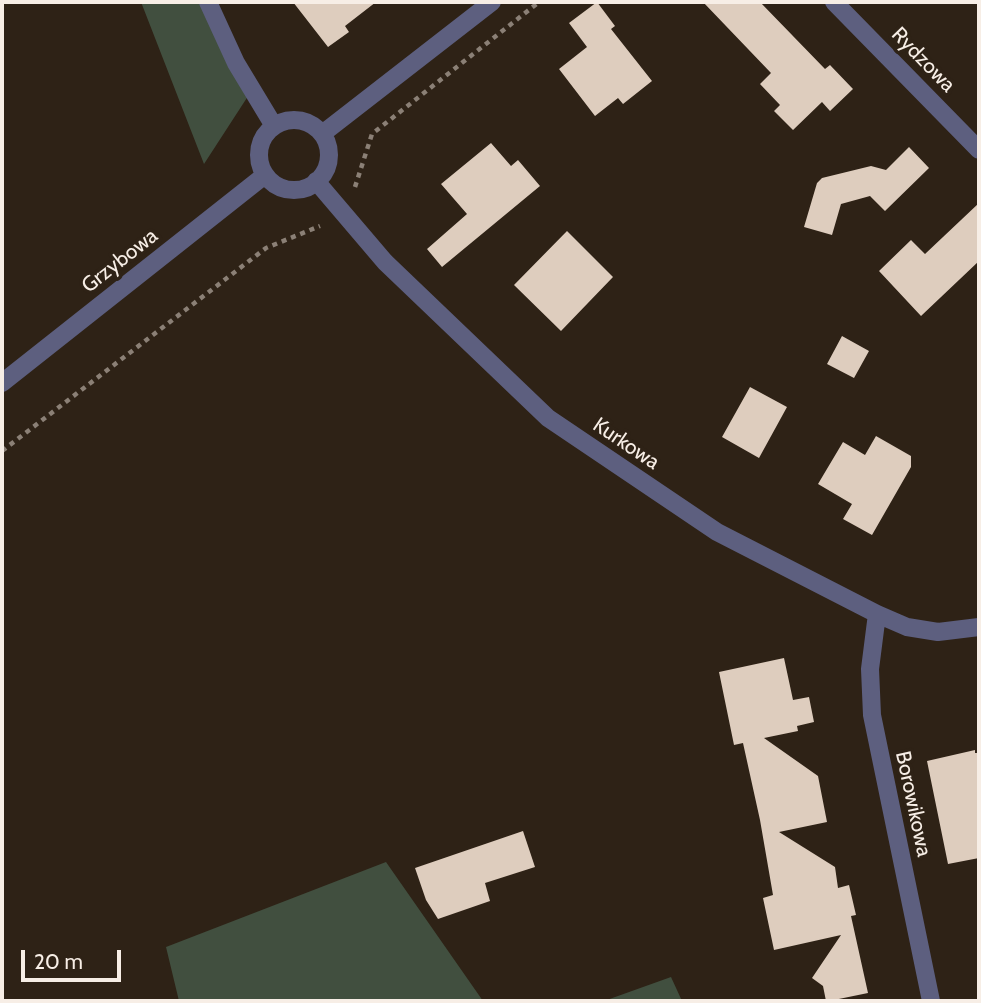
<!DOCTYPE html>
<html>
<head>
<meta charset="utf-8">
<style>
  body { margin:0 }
  #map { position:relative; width:981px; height:1003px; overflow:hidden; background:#2e2216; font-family:Cabin,sans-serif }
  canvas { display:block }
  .frame { position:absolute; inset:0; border:4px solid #f7eee6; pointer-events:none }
  .scale { position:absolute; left:21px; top:950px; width:100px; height:32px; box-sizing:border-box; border:4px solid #f7eee6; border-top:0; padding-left:9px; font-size:21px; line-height:24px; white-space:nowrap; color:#f7eee6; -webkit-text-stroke:5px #2e2216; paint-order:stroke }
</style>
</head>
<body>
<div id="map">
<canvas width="981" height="1003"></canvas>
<div class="frame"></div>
<div class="scale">20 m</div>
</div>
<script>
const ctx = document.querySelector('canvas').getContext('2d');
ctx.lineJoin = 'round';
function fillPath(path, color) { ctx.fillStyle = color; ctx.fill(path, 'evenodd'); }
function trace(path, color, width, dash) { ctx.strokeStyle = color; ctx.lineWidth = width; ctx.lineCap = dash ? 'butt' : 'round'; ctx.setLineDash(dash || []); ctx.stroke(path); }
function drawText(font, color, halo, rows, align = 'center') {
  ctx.font = font + ' Cabin,sans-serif'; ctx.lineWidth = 7; ctx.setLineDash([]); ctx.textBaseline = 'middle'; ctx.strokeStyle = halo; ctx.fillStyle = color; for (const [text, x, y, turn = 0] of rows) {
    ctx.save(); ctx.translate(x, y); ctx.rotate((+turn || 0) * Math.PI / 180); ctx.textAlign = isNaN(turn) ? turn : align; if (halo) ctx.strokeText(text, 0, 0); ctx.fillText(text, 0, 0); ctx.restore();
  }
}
fillPath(new Path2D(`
  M 141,2 L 208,2 L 252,90 L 204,164 Z
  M 386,862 L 483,1001 L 179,1001 L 166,947 Z
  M 671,977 L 682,1001 L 604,1001 Z`), '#414f3f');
fillPath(new Path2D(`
  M 293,2 L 376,2 L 345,26 L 349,32 L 328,47 Z
  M 597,2 L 615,26 L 611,29 L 652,81 L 623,104 L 618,98 L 595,116 L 559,69 L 587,47 L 569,23 Z
  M 703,2 L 760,2 L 825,69 L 830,65 L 853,89 L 830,111 L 822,102 L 793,130 L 774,111 L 780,105 L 760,84 L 771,73 Z
  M 491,143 L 511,166 L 518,160 L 540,186 L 442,267 L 427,249 L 467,214 L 441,184 Z
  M 909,147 L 929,168 L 885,211 L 870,196 L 841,204 L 832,235 L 804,227 L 817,183 L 822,178 L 871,166 L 886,170 Z
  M 979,203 L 979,261 L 921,316 L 879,271 L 911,240 L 925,254 Z
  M 567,231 L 613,277 L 561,331 L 514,285 Z
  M 842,336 L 869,351 L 854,378 L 827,364 Z
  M 750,387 L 787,407 L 759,458 L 722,437 Z
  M 876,436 L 911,456 L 911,467 L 872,535 L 843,519 L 852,504 L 818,484 L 843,442 L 865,455 Z
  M 784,658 L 793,700 L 809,697 L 814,722 L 797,726 L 798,731 L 764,738 L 818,776 L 827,822 L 779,832 L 835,867 L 838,888 L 849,885 L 856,915 L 851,916 L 868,993 L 829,1001 L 826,1001 L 823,986 L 812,978 L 841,935 L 774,950 L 763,898 L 773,895 L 760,820 L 743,743 L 734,745 L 719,672 Z
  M 975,750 L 975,753 L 979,753 L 979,858 L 948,864 L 927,761 Z
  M 523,831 L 535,867 L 485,883 L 490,901 L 438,919 L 426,900 L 415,868 Z`), '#decdbe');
trace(new Path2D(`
  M 355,187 L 372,134 L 539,2
  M 2,451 L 266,248 L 320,226`), '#8b8076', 4.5, [5, 5]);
trace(new Path2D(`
  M 208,2 L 236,63 L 274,126
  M 834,2 L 979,150
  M259 155a35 35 0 1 1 70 0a35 35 0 1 1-70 0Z
  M 322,134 L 492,2
  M 316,181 L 385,262 L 548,418 L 717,532 L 877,614 L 907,627 L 938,632 L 979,627
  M 2,383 L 265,175
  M 877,614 L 870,669 L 872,715 L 931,1001`), '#5d5f7f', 18);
drawText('21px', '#f7eee6', '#2e2216', [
  ["Rydzowa",923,60,46],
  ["Grzybowa",120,261,-38],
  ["Kurkowa",626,444,34],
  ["Borowikowa",913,804,78]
]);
</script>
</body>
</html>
